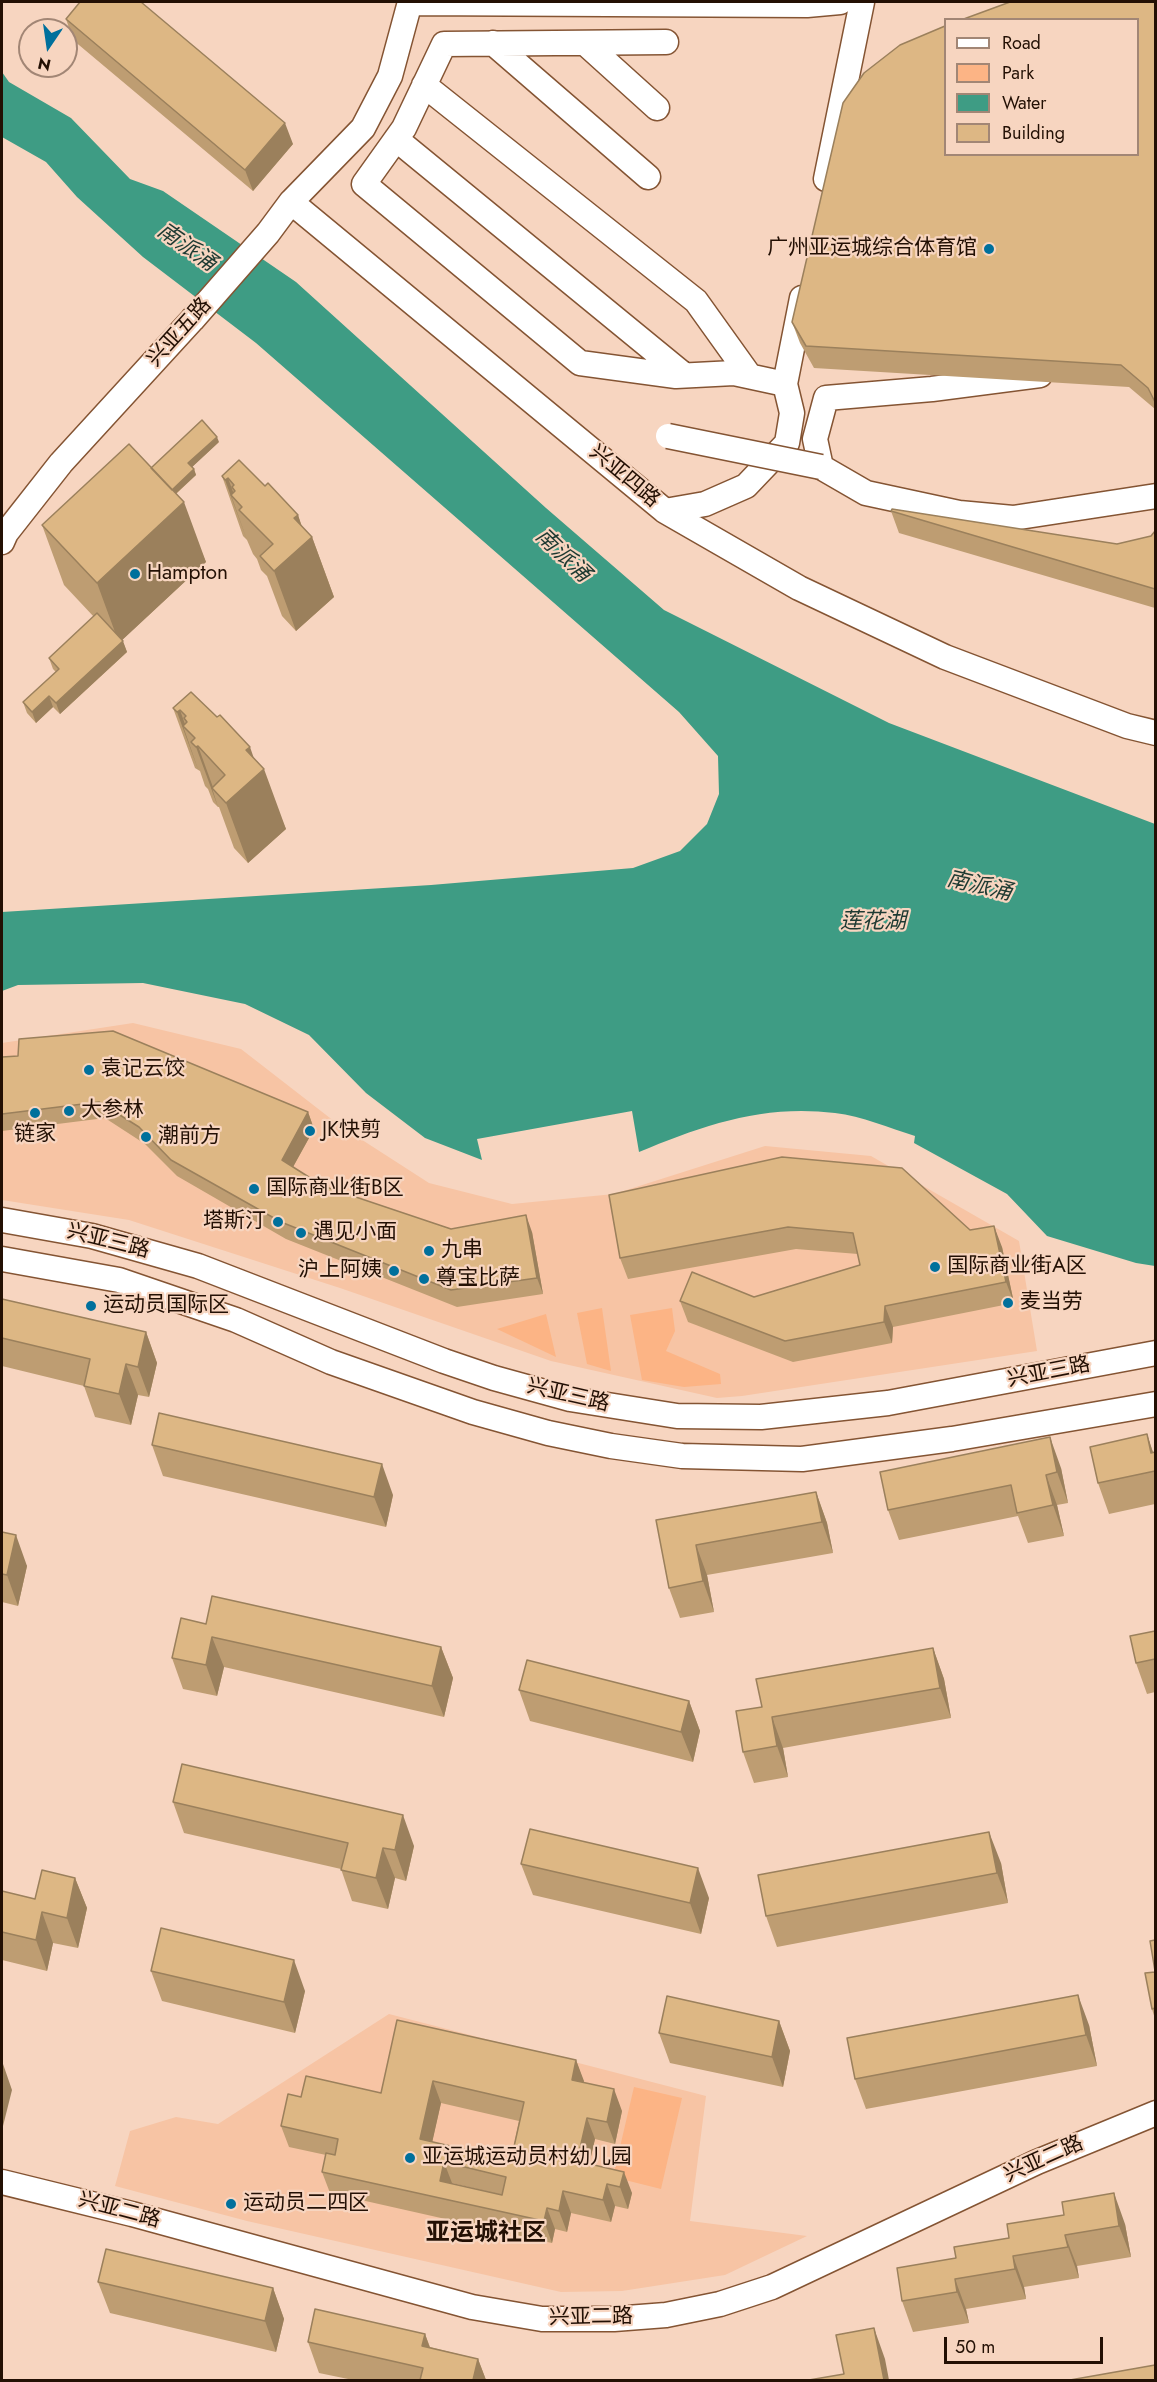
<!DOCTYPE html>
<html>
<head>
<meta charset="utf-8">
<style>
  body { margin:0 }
  #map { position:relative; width:1157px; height:2382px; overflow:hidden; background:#f7d5c0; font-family:Jost,sans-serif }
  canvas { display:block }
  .frame { position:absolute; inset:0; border:3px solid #231004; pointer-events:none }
  .legend { position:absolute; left:944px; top:18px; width:195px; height:138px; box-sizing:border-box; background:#f7d5c0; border:2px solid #a28675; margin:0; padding:8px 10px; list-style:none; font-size:18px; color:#231004 }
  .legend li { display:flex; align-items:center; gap:12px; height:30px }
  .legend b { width:30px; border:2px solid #a28675 }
  .north { position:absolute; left:18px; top:18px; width:60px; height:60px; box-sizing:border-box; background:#f7d5c0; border:2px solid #a28675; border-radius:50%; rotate:193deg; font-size:16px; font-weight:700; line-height:24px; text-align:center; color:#231004 }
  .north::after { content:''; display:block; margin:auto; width:21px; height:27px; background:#00709c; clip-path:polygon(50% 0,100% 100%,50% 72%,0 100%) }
  .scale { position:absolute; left:944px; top:2337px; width:159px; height:27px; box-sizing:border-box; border:3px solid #231004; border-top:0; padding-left:8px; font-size:18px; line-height:21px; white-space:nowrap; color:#231004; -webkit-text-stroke:4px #f7d5c0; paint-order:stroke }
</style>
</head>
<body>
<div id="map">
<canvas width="1157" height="2382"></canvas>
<div class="frame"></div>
<ul class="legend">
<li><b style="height:8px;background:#fff"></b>Road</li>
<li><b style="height:16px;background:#fcb485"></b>Park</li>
<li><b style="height:16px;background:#3e9c84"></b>Water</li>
<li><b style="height:16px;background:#ddb784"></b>Building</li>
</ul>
<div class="north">N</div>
<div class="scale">50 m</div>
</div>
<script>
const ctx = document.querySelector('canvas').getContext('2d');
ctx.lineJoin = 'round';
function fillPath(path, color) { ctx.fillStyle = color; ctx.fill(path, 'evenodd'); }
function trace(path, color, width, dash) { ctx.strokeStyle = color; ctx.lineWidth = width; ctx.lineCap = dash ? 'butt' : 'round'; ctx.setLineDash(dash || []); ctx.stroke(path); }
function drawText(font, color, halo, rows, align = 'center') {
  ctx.font = font + ' Jost,"Noto Sans SC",sans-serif'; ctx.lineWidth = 4.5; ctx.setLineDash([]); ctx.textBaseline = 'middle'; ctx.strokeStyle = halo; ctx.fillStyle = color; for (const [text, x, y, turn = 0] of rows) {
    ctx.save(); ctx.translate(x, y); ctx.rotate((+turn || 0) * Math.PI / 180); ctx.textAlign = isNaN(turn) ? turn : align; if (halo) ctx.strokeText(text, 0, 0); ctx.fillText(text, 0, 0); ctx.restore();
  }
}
fillPath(new Path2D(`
  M 133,1023 L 241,1049 L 339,1125 L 429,1183 L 512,1204 L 614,1194 L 765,1146 L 871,1156 L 1019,1241 L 1037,1351 L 742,1396 L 717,1398 L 551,1361 L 340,1288 L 129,1220 L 2,1200 L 2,1043 Z
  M 389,2014 L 706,2096 L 690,2221 L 807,2236 L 725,2275 L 622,2291 L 561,2292 L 247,2221 L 115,2186 L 130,2131 L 176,2117 L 218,2124 Z`), '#f7c4a4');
fillPath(new Path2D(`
  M 602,1308 L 611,1371 L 587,1364 L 577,1313 Z
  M 672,1308 L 675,1331 L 666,1351 L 720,1374 L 721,1384 L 684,1387 L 642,1380 L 630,1315 Z
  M 546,1314 L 556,1357 L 497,1329 Z
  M 634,2087 L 682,2098 L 661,2189 L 613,2177 Z`), '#fcb485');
fillPath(new Path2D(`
  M 2,72 L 9,82 L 71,118 L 130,179 L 163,191 L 296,282 L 546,508 L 664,610 L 889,723 L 1155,824 L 1155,1266 L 1136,1263 L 1047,1236 L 1007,1194 L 914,1143 L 915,1136 C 889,1128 862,1116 835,1113 C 764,1104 703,1125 639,1152 L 632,1111 L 477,1139 L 482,1160 L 425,1138 L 366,1093 L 309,1035 L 245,1004 L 143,983 L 18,985 L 2,991 L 2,912 L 431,885 L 633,868 L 680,851 L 707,824 L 719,794 L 718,756 L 679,712 L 256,343 L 143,257 L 77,197 L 46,162 L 2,137 Z`), '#3e9c84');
const minor = new Path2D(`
  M 410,3 L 807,5 L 840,2
  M 666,42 L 444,44 L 404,128 L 364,184 L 580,363 L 676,376 L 734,373 L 785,384
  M 493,43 L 648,177
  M 585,43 L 657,108
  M 424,85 L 696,301 L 749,375
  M 396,139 L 684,375
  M 826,179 L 862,2
  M 291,202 L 665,511 L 705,504 L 746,486 L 787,443 L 792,413 L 785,384 L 802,298
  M 1040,375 L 932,389 L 826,398 L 815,439 L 821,467 L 866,493 L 959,513 L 1013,518 L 1156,496
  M 665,511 L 799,588 L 945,657 L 1127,726 L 1156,733
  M 2,542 L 6,533 L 61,463 L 192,320 L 268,233 L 291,202 L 363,128 L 390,76 L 410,2
  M 2,1220 L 92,1236 L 198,1266 L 444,1361 L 494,1378 L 570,1399 L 677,1416 L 761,1417 L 888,1403 L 1156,1353
  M 2,1259 L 119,1280 L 236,1320 L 331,1362 L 473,1412 L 548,1433 L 611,1446 L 682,1456 L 802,1459 L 952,1439 L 1156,1404
  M 2,2182 L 132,2214 L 472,2307 L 542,2319 L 614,2319 L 666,2315 L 720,2304 L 772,2287 L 1037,2162 L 1156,2113`);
trace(minor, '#845433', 27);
trace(minor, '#fff', 24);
const minorBridge = new Path2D(`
  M 668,436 L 821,467`);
trace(minorBridge, '#845433', 27, []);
trace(minorBridge, '#fff', 24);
fillPath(new Path2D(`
  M 1155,2 L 1155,409 L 1129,387 L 814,368 L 800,343 L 792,322 Z
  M 66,19 L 293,144 L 253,191 L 73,40 Z
  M 219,442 L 192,467 L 194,469 L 196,475 L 176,494 L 206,562 L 122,640 L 127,652 L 60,714 L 53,707 L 36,723 L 27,713 L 23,702 L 56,672 L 53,669 L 49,658 L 94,617 L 64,585 L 42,525 L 151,468 Z
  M 222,476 L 265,486 L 298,515 L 302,527 L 312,537 L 334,597 L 296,631 L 282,616 L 267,576 L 261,570 L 257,559 L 253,554 L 247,540 L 243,536 Z
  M 891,511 L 1117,544 L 1151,536 L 1155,531 L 1155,608 L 899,533 Z
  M 191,692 L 254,758 L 286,829 L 248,863 L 234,848 L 219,807 L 218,807 L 213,802 L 208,789 L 205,786 L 200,771 L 195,768 L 173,708 Z
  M 2,1057 L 308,1112 L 314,1129 L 293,1167 L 323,1186 L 451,1229 L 532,1232 L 543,1294 L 457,1307 L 286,1239 L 177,1176 L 145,1144 L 105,1118 L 2,1131 Z
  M 609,1195 L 970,1230 L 1002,1247 L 1014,1303 L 893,1327 L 892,1343 L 793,1362 L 688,1322 L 680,1301 L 754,1297 L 860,1265 L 858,1254 L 796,1249 L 628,1279 L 620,1258 Z
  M 2,1299 L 146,1332 L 157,1363 L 149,1397 L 138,1395 L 131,1425 L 95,1417 L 84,1386 L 2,1366 Z
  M 1147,1434 L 1153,1452 L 1155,1452 L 1155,1504 L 1109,1514 L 1098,1483 Z
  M 152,1445 L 393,1495 L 386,1527 L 163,1476 Z
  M 1061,1468 L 1068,1503 L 1057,1505 L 1064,1536 L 1028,1543 L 1018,1516 L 899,1540 L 888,1510 Z
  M 816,1492 L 827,1523 L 833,1553 L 707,1575 L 714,1612 L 680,1618 L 669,1588 L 656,1520 Z
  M 2,1532 L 27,1566 L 18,1606 L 2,1602 Z
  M 206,1624 L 441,1647 L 453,1678 L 444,1717 L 224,1667 L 217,1696 L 183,1689 L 172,1658 Z
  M 1155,1631 L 1155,1692 L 1147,1694 L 1136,1663 Z
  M 933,1648 L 944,1679 L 951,1718 L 783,1748 L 788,1777 L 754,1783 L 743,1752 L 762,1707 Z
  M 519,1690 L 689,1701 L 700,1731 L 693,1762 L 530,1721 Z
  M 173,1802 L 414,1846 L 406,1881 L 395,1878 L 388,1909 L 352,1901 L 341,1869 L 184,1833 Z
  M 1001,1863 L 1008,1903 L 777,1947 L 766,1916 Z
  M 521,1864 L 709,1898 L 701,1934 L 533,1895 Z
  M 75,1878 L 87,1908 L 78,1948 L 53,1943 L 47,1971 L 2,1960 L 2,1891 L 35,1899 Z
  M 151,1971 L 305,1991 L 295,2033 L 162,2001 Z
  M 1155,1972 L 1155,2019 L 1152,2009 Z
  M 397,2020 L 576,2060 L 584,2083 L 622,2111 L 615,2144 L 595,2139 L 589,2164 L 632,2193 L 628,2209 L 615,2206 L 611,2222 L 571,2213 L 567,2232 L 555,2229 L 552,2243 L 330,2193 L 322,2172 L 326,2155 L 289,2147 L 281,2126 L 301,2097 L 381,2093 ZM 441,2103 L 519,2121 L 511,2160 L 432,2142 ZM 452,2183 L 502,2195 L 452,2184 Z
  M 779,2021 L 790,2051 L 783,2087 L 670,2063 L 659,2033 Z
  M 1089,2025 L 1097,2066 L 866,2109 L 855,2079 Z
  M 1125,2224 L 1131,2257 L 1077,2266 L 1079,2278 L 1024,2287 L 1026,2299 L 966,2309 L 969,2323 L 913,2332 L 902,2301 L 956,2258 L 1009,2238 Z
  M 98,2282 L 273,2288 L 284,2319 L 276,2352 L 110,2313 Z
  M 425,2334 L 430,2347 L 478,2359 L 486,2380 L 353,2380 L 319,2373 L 308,2342 Z`), '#be9d72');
fillPath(new Path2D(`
  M 285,123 L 293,144 L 253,191 L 245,170 Z
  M 217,437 L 219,442 L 190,469 L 188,463 Z
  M 194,469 L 196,475 L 157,511 L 155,505 Z
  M 228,478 L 236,500 L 231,495 L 247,540 L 225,480 Z
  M 184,502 L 206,562 L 119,643 L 97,583 Z
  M 298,515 L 307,542 L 312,537 L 334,597 L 296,631 L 274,571 L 294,518 Z
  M 123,641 L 127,652 L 60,714 L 56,703 Z
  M 49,696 L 53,707 L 36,723 L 32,712 Z
  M 180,710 L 187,730 L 183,726 L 199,772 L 177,712 Z
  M 198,746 L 214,790 L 212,788 L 218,807 L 196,747 Z
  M 250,747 L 259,773 L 264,769 L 286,829 L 248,863 L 226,803 L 246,750 Z
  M 308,1112 L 314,1129 L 288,1176 L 282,1160 Z
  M 526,1215 L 532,1232 L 543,1294 L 537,1278 Z
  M 994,1226 L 1002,1247 L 1014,1303 L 1006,1282 Z
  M 885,1306 L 893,1327 L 892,1343 L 884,1322 Z
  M 146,1332 L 157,1363 L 149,1397 L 138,1367 Z
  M 126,1364 L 138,1395 L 131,1425 L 119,1394 Z
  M 1147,1434 L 1155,1459 L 1151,1453 Z
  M 1050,1437 L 1061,1468 L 1068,1503 L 1057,1472 Z
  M 382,1464 L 393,1495 L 386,1527 L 374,1497 Z
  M 1046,1475 L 1057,1505 L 1064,1536 L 1053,1505 Z
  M 816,1492 L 827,1523 L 833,1553 L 822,1522 Z
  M 16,1535 L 27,1566 L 18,1606 L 7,1575 Z
  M 696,1545 L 707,1575 L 714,1612 L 703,1581 Z
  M 212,1637 L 224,1667 L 217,1696 L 206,1665 Z
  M 441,1647 L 453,1678 L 444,1717 L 432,1686 Z
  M 933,1648 L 944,1679 L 951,1718 L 940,1688 Z
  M 689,1701 L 700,1731 L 693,1762 L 681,1732 Z
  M 772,1717 L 783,1748 L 788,1777 L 777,1746 Z
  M 403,1815 L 414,1846 L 406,1881 L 395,1850 Z
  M 989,1832 L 1001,1863 L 1008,1903 L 997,1873 Z
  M 383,1848 L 395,1878 L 388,1909 L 376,1878 Z
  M 698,1868 L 709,1898 L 701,1934 L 690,1903 Z
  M 75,1878 L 87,1908 L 78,1948 L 67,1918 Z
  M 42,1912 L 53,1943 L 47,1971 L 36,1940 Z
  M 294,1960 L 305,1991 L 295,2033 L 284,2002 Z
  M 1078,1995 L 1089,2025 L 1097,2066 L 1086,2035 Z
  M 779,2021 L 790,2051 L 783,2087 L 772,2057 Z
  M 576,2060 L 584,2081 L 580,2101 L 572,2080 Z
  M 2,2061 L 12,2090 L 3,2126 L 2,2123 Z
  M 433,2081 L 441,2103 L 428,2161 L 420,2139 Z
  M 614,2089 L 622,2111 L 615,2144 L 607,2122 Z
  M 587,2118 L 595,2139 L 585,2183 L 577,2161 Z
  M 444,2162 L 452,2183 L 448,2200 L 440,2181 Z
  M 624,2172 L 632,2193 L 628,2209 L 620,2187 Z
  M 607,2184 L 615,2206 L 611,2222 L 603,2200 Z
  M 563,2191 L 571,2213 L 567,2232 L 559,2211 Z
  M 1114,2193 L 1125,2224 L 1131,2257 L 1119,2226 Z
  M 547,2208 L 555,2229 L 552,2243 L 544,2221 Z
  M 1065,2235 L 1077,2266 L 1079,2278 L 1068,2247 Z
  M 1013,2256 L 1024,2287 L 1026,2299 L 1015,2269 Z
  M 955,2279 L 966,2309 L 969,2323 L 957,2292 Z
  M 273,2288 L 284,2319 L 276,2352 L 265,2321 Z
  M 874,2328 L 885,2359 L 889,2380 L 884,2380 Z
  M 425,2334 L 436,2365 L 422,2346 Z
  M 478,2359 L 486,2380 L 473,2380 Z`), '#9b805c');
const building = new Path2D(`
  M 80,2 L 141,2 L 285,123 L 245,170 L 66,19 Z
  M 1010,2 L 1155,2 L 1155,402 L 1148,388 L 1121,365 L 806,346 L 792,322 L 843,103 L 864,73 L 900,45 L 945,26 L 945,154 L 1137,154 L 1137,20 L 961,20 Z
  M 202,420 L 217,437 L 188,463 L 194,469 L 172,490 L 151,468 Z
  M 129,444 L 184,502 L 97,583 L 42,525 Z
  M 239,460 L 265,486 L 268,483 L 298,515 L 294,518 L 312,537 L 274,571 L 260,556 L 273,544 L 239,510 L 242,507 L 231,495 L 235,491 L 232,487 L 234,485 L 228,478 L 225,480 L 222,476 Z
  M 892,509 L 1117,544 L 1151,536 L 1155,531 L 1155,589 L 891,511 Z
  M 97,613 L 123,641 L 56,703 L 49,696 L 32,712 L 23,702 L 59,669 L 49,658 Z
  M 191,692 L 217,717 L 220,715 L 250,747 L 246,750 L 264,769 L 226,803 L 212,788 L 225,775 L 198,746 L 196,747 L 191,742 L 195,738 L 183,726 L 187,722 L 184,718 L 186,716 L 180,710 L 177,712 L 173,708 Z
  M 113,1031 L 308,1112 L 282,1160 L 323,1186 L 451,1229 L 526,1215 L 537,1278 L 451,1290 L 281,1222 L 171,1160 L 139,1127 L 99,1102 L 2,1114 L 2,1057 L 18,1056 L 19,1039 Z
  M 782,1157 L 902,1168 L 970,1230 L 994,1226 L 1006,1282 L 885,1306 L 884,1322 L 785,1341 L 680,1301 L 692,1272 L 754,1297 L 860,1265 L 853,1233 L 788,1227 L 620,1258 L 609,1195 Z
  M 2,1299 L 146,1332 L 138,1367 L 126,1364 L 119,1394 L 84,1386 L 90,1359 L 2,1338 Z
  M 159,1413 L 382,1464 L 374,1497 L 152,1445 Z
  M 1147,1434 L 1151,1453 L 1155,1452 L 1155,1471 L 1098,1483 L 1090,1447 Z
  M 1050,1437 L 1057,1472 L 1046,1475 L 1053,1505 L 1017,1513 L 1011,1485 L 888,1510 L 880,1472 Z
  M 816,1492 L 822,1522 L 696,1545 L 703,1581 L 669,1588 L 656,1520 Z
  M 2,1532 L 16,1535 L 7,1575 L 2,1574 Z
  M 212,1596 L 441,1647 L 432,1686 L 212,1637 L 206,1665 L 172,1658 L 181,1618 L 206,1624 Z
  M 1155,1631 L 1155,1659 L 1136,1663 L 1130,1636 Z
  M 933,1648 L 940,1688 L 772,1717 L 777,1746 L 743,1752 L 736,1711 L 762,1707 L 756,1679 Z
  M 527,1660 L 689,1701 L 681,1732 L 519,1690 Z
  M 182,1764 L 403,1815 L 395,1850 L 383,1848 L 376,1878 L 341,1870 L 348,1843 L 173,1802 Z
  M 530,1829 L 698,1868 L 690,1903 L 521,1864 Z
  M 989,1832 L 997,1873 L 766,1916 L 758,1875 Z
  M 42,1870 L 75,1878 L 67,1918 L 42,1912 L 36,1940 L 2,1932 L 2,1891 L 35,1899 Z
  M 161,1928 L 294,1960 L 284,2002 L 151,1971 Z
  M 1155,1940 L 1155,1971 L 1150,1941 Z
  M 1155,1972 L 1155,2008 L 1152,2009 L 1145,1973 Z
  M 1078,1995 L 1086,2035 L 855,2079 L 847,2038 Z
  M 667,1996 L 779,2021 L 772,2057 L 659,2033 Z
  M 397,2020 L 576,2060 L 572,2080 L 614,2089 L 607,2122 L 587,2118 L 577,2161 L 624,2172 L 620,2187 L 607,2184 L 603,2200 L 563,2191 L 559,2211 L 547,2208 L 544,2221 L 322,2172 L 326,2153 L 335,2155 L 338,2139 L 281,2126 L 288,2094 L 301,2097 L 306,2076 L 381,2093 ZM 433,2081 L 524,2102 L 511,2160 L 420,2139 ZM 444,2162 L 506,2177 L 502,2195 L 440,2181 Z
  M 1114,2193 L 1119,2226 L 1065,2235 L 1068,2247 L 1013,2256 L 1015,2269 L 955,2279 L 957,2292 L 902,2301 L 897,2268 L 956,2258 L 954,2247 L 1009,2238 L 1007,2224 L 1064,2215 L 1062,2202 Z
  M 106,2249 L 273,2288 L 265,2321 L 98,2282 Z
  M 315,2309 L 425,2334 L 422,2346 L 478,2359 L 473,2380 L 420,2380 L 423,2368 L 308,2342 Z
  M 874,2328 L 884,2380 L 809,2380 L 844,2374 L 836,2335 Z
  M 1155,2365 L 1155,2380 L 1070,2380 Z`);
fillPath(building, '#ddb784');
trace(building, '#9b805c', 1.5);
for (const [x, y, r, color] of [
  [989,249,6,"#00709c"],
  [135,574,6,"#00709c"],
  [89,1070,6,"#00709c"],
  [69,1111,6,"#00709c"],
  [35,1113,6,"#00709c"],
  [310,1131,6,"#00709c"],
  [146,1137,6,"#00709c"],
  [254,1189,6,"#00709c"],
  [278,1222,6,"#00709c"],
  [301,1233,6,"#00709c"],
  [429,1251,6,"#00709c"],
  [935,1267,6,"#00709c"],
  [394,1271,6,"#00709c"],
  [424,1279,6,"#00709c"],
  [1008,1303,6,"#00709c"],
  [91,1306,6,"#00709c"],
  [410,2158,6,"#00709c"],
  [231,2204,6,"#00709c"]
]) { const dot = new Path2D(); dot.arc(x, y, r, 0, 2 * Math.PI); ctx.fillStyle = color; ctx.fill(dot); trace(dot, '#f7d5c0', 2); }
drawText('21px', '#231004', '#f7d5c0', [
  ["广州亚运城综合体育馆",977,249,"right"],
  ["Hampton",147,574],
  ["袁记云饺",101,1070],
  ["大参林",81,1111],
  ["JK快剪",322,1131],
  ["链家",35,1135,"center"],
  ["潮前方",158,1137],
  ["国际商业街B区",266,1189],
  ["塔斯汀",266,1222,"right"],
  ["遇见小面",313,1233],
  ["九串",441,1251],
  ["国际商业街A区",947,1267],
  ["沪上阿姨",382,1271,"right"],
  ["尊宝比萨",436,1279],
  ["麦当劳",1020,1303],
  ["运动员国际区",103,1306],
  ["亚运城运动员村幼儿园",422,2158],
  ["运动员二四区",243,2204]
], 'left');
drawText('21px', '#231004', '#f7d5c0', [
  ["兴亚五路",180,333,-48],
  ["兴亚四路",624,477,40],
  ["兴亚三路",108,1242,14],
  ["兴亚三路",1049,1373,-11],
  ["兴亚三路",568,1396,13],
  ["兴亚二路",1044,2160,-24],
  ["兴亚二路",119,2211,15],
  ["兴亚二路",591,2318,-1]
]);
drawText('italic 22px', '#1e3a32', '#f7d5c0', [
  ["南派涌",186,248,35],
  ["南派涌",562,556,44],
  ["南派涌",979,887,13],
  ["莲花湖",873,923]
]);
drawText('bold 24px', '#231004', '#f7d5c0', [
  ["亚运城社区",486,2234]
]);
</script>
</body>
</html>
